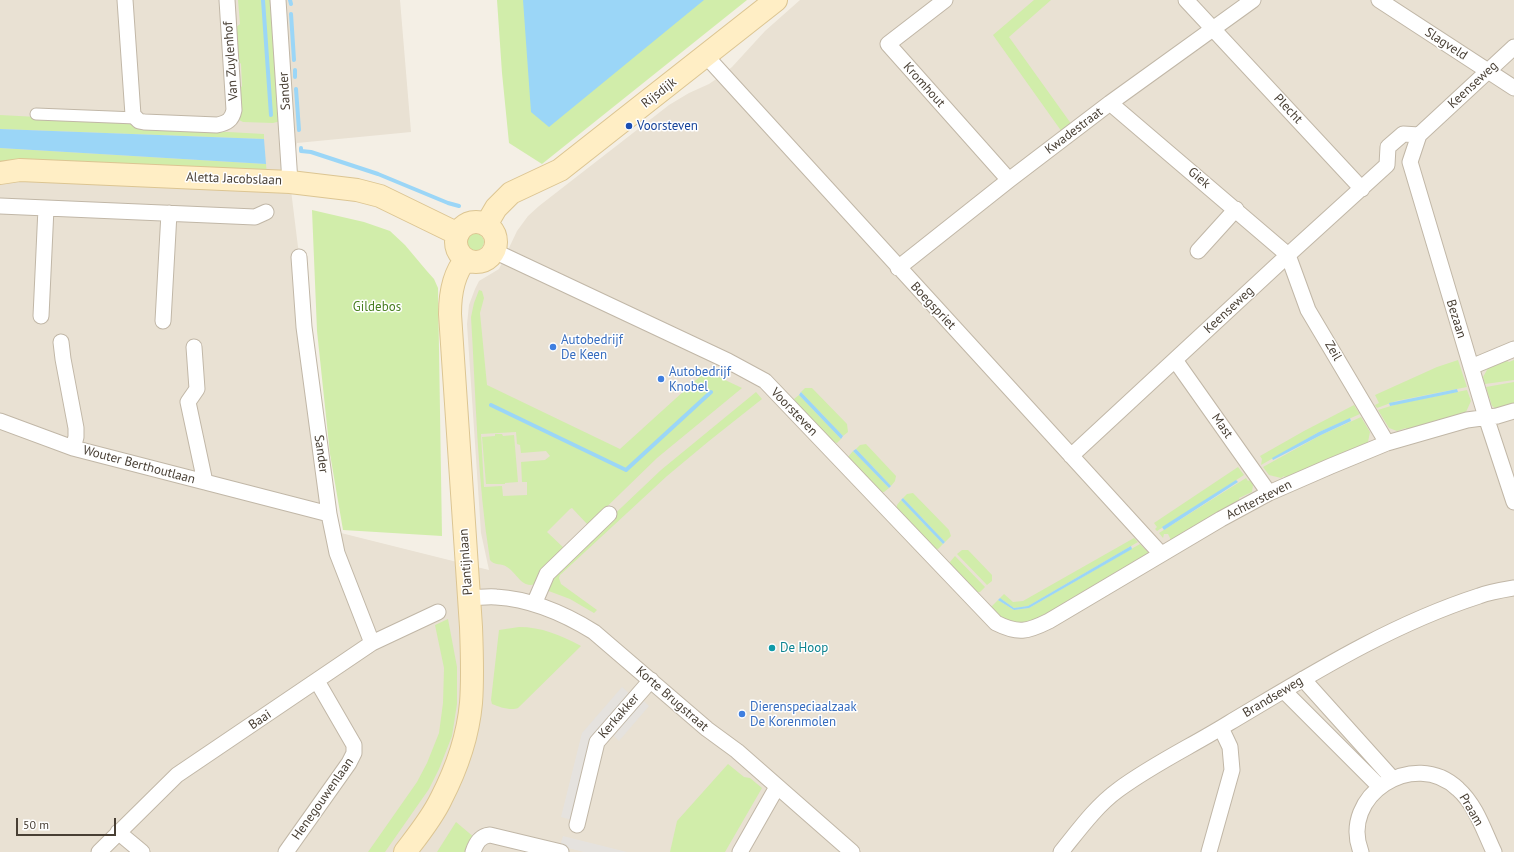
<!DOCTYPE html>
<html>
<head>
<meta charset="utf-8">
<style>
  body { margin:0 }
  #map { position:relative; width:1514px; height:852px; overflow:hidden; background:#f4efe5; font-family:"PT Sans",sans-serif }
  canvas { display:block }
  .scale { position:absolute; left:16px; top:818px; width:100px; height:18px; box-sizing:border-box; border:2px solid #483f34; border-top:0; padding-left:5px; font-size:12px; line-height:14px; white-space:nowrap; color:#483f34; -webkit-text-stroke:3px #fff; paint-order:stroke }
</style>
</head>
<body>
<div id="map">
<canvas width="1514" height="852"></canvas>
<div class="scale">50 m</div>
</div>
<script>
const ctx = document.querySelector('canvas').getContext('2d');
ctx.lineJoin = 'round';
function fillPath(path, color) { ctx.fillStyle = color; ctx.fill(path, 'evenodd'); }
function trace(path, color, width, dash) { ctx.strokeStyle = color; ctx.lineWidth = width; ctx.lineCap = dash ? 'butt' : 'round'; ctx.setLineDash(dash || []); ctx.stroke(path); }
function drawText(font, color, halo, rows, align = 'center') {
  ctx.font = font + ' "PT Sans",sans-serif'; ctx.lineWidth = 3; ctx.setLineDash([]); ctx.textBaseline = 'middle'; ctx.strokeStyle = halo; ctx.fillStyle = color; for (const [text, x, y, turn = 0] of rows) {
    ctx.save(); ctx.translate(x, y); ctx.rotate((+turn || 0) * Math.PI / 180); ctx.textAlign = isNaN(turn) ? turn : align; if (halo) ctx.strokeText(text, 0, 0); ctx.fillText(text, 0, 0); ctx.restore();
  }
}
fillPath(new Path2D(`
  M 0,0 L 400,0 L 411,132 L 297,143 L 290,182 L 333,531 L 489,570 L 481,533 L 467,324 L 469,305 L 475,289 L 479,281 L 499,269 L 517,231 L 528,216 L 539,206 L 669,105 L 689,93 L 709,84 L 722,75 L 732,67 L 765,31 L 800,0 L 1514,0 L 1514,852 L 0,852 Z`), '#e9e1d3');
fillPath(new Path2D(`
  M 238,0 L 272,0 L 281,121 L 273,123 L 243,122 L 239,120 L 237,92 L 242,86 L 241,64 L 236,58 L 234,29 L 240,24 Z
  M 497,0 L 747,0 L 542,164 L 509,143 L 502,73 Z
  M 1034,0 L 1051,0 L 1009,37 L 1072,125 L 1062,132 L 993,35 Z
  M 0,115 L 131,122 L 139,127 L 264,134 L 264,139 L 0,129 Z
  M 0,148 L 266,164 L 267,175 L 0,167 Z
  M 312,210 L 364,222 L 390,231 L 405,245 L 426,270 L 434,279 L 438,288 L 442,536 L 343,530 L 330,454 L 317,331 Z
  M466 242a9 9 0 1 1 18 0a9 9 0 1 1-18 0Z
  M 479,290 L 482,291 L 484,298 L 480,313 L 487,385 L 620,449 L 706,371 L 742,388 L 657,458 L 588,525 L 572,508 L 570,509 L 547,532 L 566,550 L 535,584 C 522,589 516,572 507,567 C 502,563 494,566 490,560 C 477,480 476,398 471,317 L 474,303 ZM 516,432 L 517,444 L 520,445 L 521,453 L 546,451 L 550,456 L 545,460 L 521,462 L 522,482 L 527,482 L 527,495 L 503,496 L 502,486 L 484,487 L 481,434 Z
  M 1503,359 L 1509,362 L 1514,360 L 1514,380 L 1485,384 L 1483,377 L 1487,370 L 1486,367 Z
  M 1458,360 L 1467,387 L 1396,401 L 1377,408 L 1375,405 L 1379,403 L 1375,395 L 1437,367 Z
  M 1514,382 L 1514,404 L 1495,410 L 1494,407 L 1492,406 L 1486,387 Z
  M 805,388 L 812,388 L 847,424 L 848,432 L 843,436 L 801,392 Z
  M 1467,390 L 1471,401 L 1466,412 L 1467,415 L 1407,432 L 1406,428 L 1397,431 L 1389,428 L 1378,410 L 1397,404 Z
  M 756,392 L 762,399 L 709,441 L 667,476 L 560,575 L 559,578 L 561,584 L 597,610 L 594,613 L 570,599 L 546,590 L 551,578 L 603,525 L 661,470 Z
  M 799,395 L 841,439 L 837,443 L 830,441 L 796,406 L 794,399 Z
  M 1354,405 L 1360,414 L 1319,432 L 1261,465 L 1262,459 L 1260,456 L 1304,431 Z
  M 1361,417 L 1370,432 L 1368,442 L 1369,445 L 1286,479 L 1284,476 L 1281,478 L 1269,475 L 1263,467 L 1321,435 Z
  M 495,434 L 502,434 L 503,436 L 514,435 L 518,482 L 505,483 L 505,484 L 486,484 L 482,437 L 495,436 Z
  M 866,444 L 896,476 L 895,481 L 891,486 L 856,449 L 860,445 Z
  M 853,451 L 889,488 L 884,492 L 879,492 L 849,461 L 848,457 Z
  M 1238,467 L 1244,475 L 1157,531 L 1155,529 L 1157,527 L 1154,523 Z
  M 1246,478 L 1248,481 L 1250,480 L 1253,485 L 1252,492 L 1239,498 L 1241,502 L 1172,542 L 1168,534 L 1164,534 L 1163,538 L 1159,533 Z
  M 913,493 L 949,530 L 951,536 L 945,542 L 903,498 L 907,494 Z
  M 901,500 L 943,544 L 938,549 L 932,548 L 896,510 L 897,505 Z
  M 1134,538 L 1138,542 L 1028,606 L 1014,608 L 1000,598 L 1004,594 L 1013,602 L 1023,601 Z
  M 1140,544 L 1149,553 L 1147,556 L 1032,623 L 1006,623 L 990,608 L 998,600 L 1014,610 L 1029,608 Z
  M 962,550 L 968,550 L 992,575 L 992,581 L 987,585 L 957,554 Z
  M 955,556 L 985,587 L 980,592 L 975,592 L 951,567 L 950,562 Z
  M 448,619 L 457,667 L 457,704 L 452,736 L 439,769 L 429,789 L 385,852 L 368,852 L 417,782 L 427,763 L 439,733 L 443,703 L 444,668 L 435,625 Z
  M 519,627 C 541,627 561,635 581,646 L 518,708 C 511,711 499,707 492,704 L 491,700 L 499,630 Z
  M 728,764 L 744,777 L 750,778 L 762,788 L 725,852 L 670,852 L 677,821 Z
  M 456,822 L 475,838 L 467,852 L 437,852 Z`), '#d1edaa');
fillPath(new Path2D(`
  M 622,687 L 630,694 L 592,738 L 572,820 L 561,817 L 582,733 Z
  M 642,699 L 649,706 L 619,741 L 612,734 Z
  M 563,836 L 627,852 L 584,852 L 560,846 Z`), '#e5e2de');
fillPath(new Path2D(`
  M 523,0 L 704,0 L 549,127 L 531,112 Z
  M 0,129 L 264,139 L 266,164 L 0,148 Z
  M 1457,389 L 1458,392 L 1390,406 L 1389,403 Z
  M 801,392 L 843,436 L 841,439 L 799,395 Z
  M 1350,418 L 1351,421 L 1321,435 L 1273,460 L 1272,458 L 1319,432 Z
  M 856,449 L 891,486 L 889,488 L 853,451 Z
  M 1236,480 L 1238,482 L 1164,530 L 1162,527 Z
  M 903,498 L 945,542 L 943,544 L 901,500 Z
  M 1131,546 L 1132,549 L 1029,608 L 1014,610 L 998,600 L 1000,598 L 1014,608 L 1028,606 Z`), '#9bd6f7');
trace(new Path2D(`
  M 263,0 L 271,115
  M 290,0 L 291,4
  M 291,14 L 294,60
  M 295,70 L 295,77
  M 296,89 L 299,130
  M 301,148 L 301,151 L 311,152 L 378,174 L 448,203 L 459,206
  M 491,405 L 626,470 L 711,392`), '#9bd6f7', 4);
const pedestrian = new Path2D(`
  M 36,114 L 136,118`);
const minor = new Path2D(`
  M 125,0 L 133,115 L 139,121 L 144,122 L 217,125 C 227,123 232,120 234,110 L 227,0
  M 278,0 L 290,182
  M 945,0 L 888,44 L 1009,180
  M 1186,0 L 1362,189
  M 1379,0 L 1514,88
  M 706,56 L 1161,554
  M 1110,103 L 1288,255 L 1308,310 L 1387,443
  M 1419,135 L 1410,162 L 1486,417 L 1514,502
  M 0,206 L 255,217 L 266,212
  M 494,251 L 728,361 L 765,381 L 996,623 C 1018,634 1027,632 1049,621 L 1221,519 L 1269,493 L 1331,466 L 1387,443 L 1467,420 L 1497,416 L 1514,411
  M 1198,251 L 1236,209
  M 299,257 L 304,327 L 329,514 L 337,553 L 372,643
  M 898,268 L 1009,180 L 1110,103 L 1253,0
  M 41,316 L 46,208
  M 163,321 L 169,213
  M 61,342 L 63,359 L 76,428 L 76,437 L 73,448
  M 194,347 L 197,389 L 188,402 L 205,482
  M 1175,360 L 1269,493
  M 1471,367 L 1514,349
  M 0,421 L 73,448 L 329,514
  M 1071,456 L 1288,255 L 1387,165 L 1388,147 L 1403,134 L 1419,135 L 1514,47
  M 468,598 C 478,598 487,596 496,597 C 531,599 565,614 594,632 L 707,729 L 737,751 L 852,852
  M 534,604 L 547,574 L 609,514
  M 1303,679 L 1392,778
  M 1284,691 L 1380,787
  M 577,825 L 597,742 L 651,680
  M 118,832 L 142,852
  M 99,852 L 177,775 L 372,643 L 438,612
  M 286,852 L 349,763 L 354,753 L 354,745 L 317,681
  M 473,852 C 476,843 480,836 490,835 L 561,852
  M 740,852 L 777,787
  M 1061,852 C 1078,831 1096,806 1118,790 C 1153,764 1192,746 1229,723 C 1310,675 1389,625 1479,596 C 1490,592 1502,590 1514,588
  M 1209,852 L 1232,770 L 1230,747 L 1221,728
  M 1361,852 C 1339,796 1414,747 1458,789 C 1476,805 1484,831 1494,852`);
const secondary = new Path2D(`
  M 0,173 L 20,170 L 290,182 L 357,190 L 380,196 L 458,234
  M456 242a20 20 0 1 1 40 0a20 20 0 1 1-40 0Z
  M 486,225 L 496,208 L 511,193 L 560,170 L 776,0
  M 405,852 C 418,835 432,818 441,799 C 456,770 468,736 471,703 C 473,678 472,653 471,627 L 450,314 C 450,295 453,274 466,259`);
trace(pedestrian, '#c1b7a7', 13);
trace(minor, '#c1b7a7', 17);
trace(secondary, '#dcc592', 24);
trace(pedestrian, '#fff', 11);
trace(minor, '#fff', 15);
trace(secondary, '#ffeec5', 22);
for (const [x, y, r, color] of [
  [629,126,4,"#1a4fb4"],
  [553,347,4,"#3f7fe0"],
  [661,379,4,"#3f7fe0"],
  [772,648,4,"#0f9aa8"],
  [742,714,4,"#3f7fe0"]
]) { const dot = new Path2D(); dot.arc(x, y, r, 0, 2 * Math.PI); ctx.fillStyle = color; ctx.fill(dot); trace(dot, '#fff', 1.5); }
drawText('13px', '#483f34', '#fff', [
  ["Slagveld",1446,44,33],
  ["Van Zuylenhof",231,61,-94],
  ["Kromhout",924,85,48],
  ["Keenseweg",1473,85,-43],
  ["Sander",285,91,-94],
  ["Rijsdijk",659,93,-38],
  ["Plecht",1288,109,47],
  ["Kwadestraat",1074,131,-37],
  ["Giek",1199,178,40],
  ["Aletta Jacobslaan",234,179,2],
  ["Boegspriet",933,306,47],
  ["Keenseweg",1229,310,-43],
  ["Bezaan",1456,319,73],
  ["Zeil",1333,351,60],
  ["Voorsteven",794,412,46],
  ["Mast",1222,426,55],
  ["Sander",321,454,82],
  ["Wouter Berthoutlaan",139,465,15],
  ["Achtersteven",1259,500,-27],
  ["Plantijnlaan",466,562,-94],
  ["Brandseweg",1273,697,-31],
  ["Korte Brugstraat",672,699,41],
  ["Kerkakker",619,716,-49],
  ["Baai",260,720,-34],
  ["Henegouwenlaan",323,799,-55],
  ["Praam",1471,810,60]
]);
drawText('13px', '#164399', '#fff', [
  ["Voorsteven",637,126]
], 'left');
drawText('13px', '#497f22', '#fff', [
  ["Gildebos",377,307]
]);
drawText('13px', '#366cbe', '#fff', [
  ["Autobedrijf",561,340],
  ["De Keen",561,355],
  ["Autobedrijf",669,372],
  ["Knobel",669,387],
  ["Dierenspeciaalzaak",750,707],
  ["De Korenmolen",750,722]
], 'left');
drawText('13px', '#0d838f', '#fff', [
  ["De Hoop",780,648]
], 'left');
</script>
</body>
</html>
